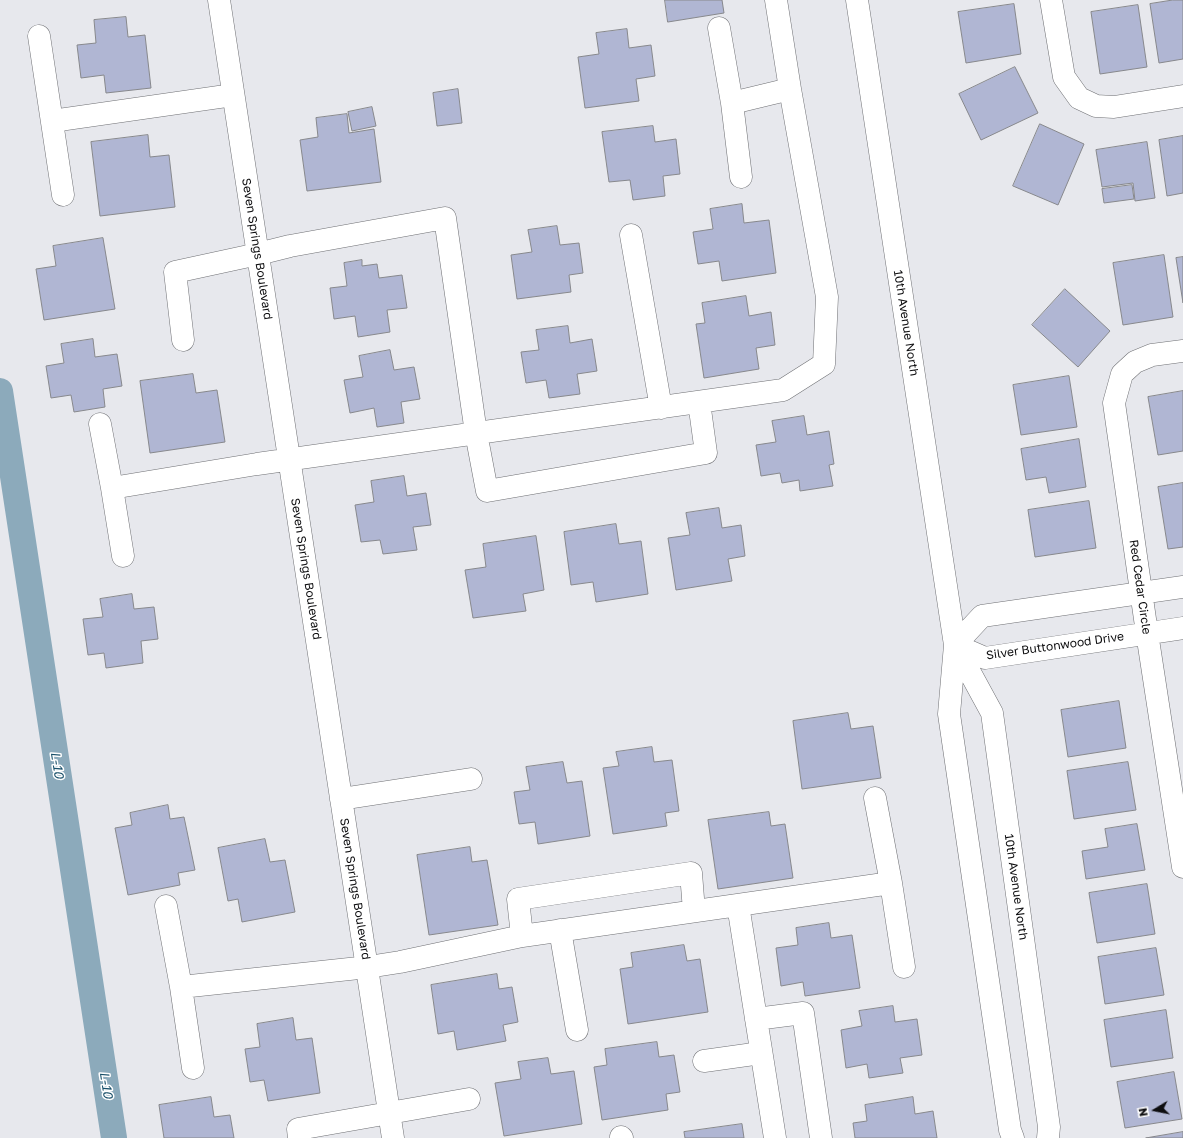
<!DOCTYPE html>
<html>
<head>
<meta charset="utf-8">
<style>
  body { margin:0 }
  #map { position:relative; width:1183px; height:1138px; overflow:hidden; background:#e7e8ed; font-family:"Golos Text",sans-serif }
  canvas { display:block }
  .north { position:absolute; left:1135px; top:1090px; width:40px; height:40px; -webkit-text-stroke:3px #fff; paint-order:stroke; rotate:260deg; font-size:11px; font-weight:700; line-height:16px; text-align:center; color:#0e0e10 }
  .north::after { content:''; display:block; margin:auto; width:14px; height:18px; background:#0e0e10; clip-path:polygon(50% 0,100% 100%,50% 72%,0 100%) }
</style>
</head>
<body>
<div id="map">
<canvas width="1183" height="1138"></canvas>
<div class="north">N</div>
</div>
<script>
const ctx = document.querySelector('canvas').getContext('2d');
ctx.lineJoin = 'round';
function trace(path, color, width, dash) { ctx.strokeStyle = color; ctx.lineWidth = width; ctx.lineCap = dash ? 'butt' : 'round'; ctx.setLineDash(dash || []); ctx.stroke(path); }
function fillPath(path, color) { ctx.fillStyle = color; ctx.fill(path, 'evenodd'); }
function drawText(font, color, halo, rows, align = 'center') {
  ctx.font = font + ' "Golos Text",sans-serif'; ctx.lineWidth = 3; ctx.setLineDash([]); ctx.textBaseline = 'middle'; ctx.strokeStyle = halo; ctx.fillStyle = color; for (const [text, x, y, turn = 0] of rows) {
    ctx.save(); ctx.translate(x, y); ctx.rotate((+turn || 0) * Math.PI / 180); ctx.textAlign = isNaN(turn) ? turn : align; if (halo) ctx.strokeText(text, 0, 0); ctx.fillText(text, 0, 0); ctx.restore();
  }
}
trace(new Path2D(`
  M 0,391 L 114,1138`), '#8caabb', 26);
const building = new Path2D(`
  M 665,0 L 722,0 L 724,13 L 668,22 Z
  M 1173,0 L 1183,0 L 1183,59 L 1159,63 L 1150,4 Z
  M 1014,4 L 1021,54 L 966,63 L 958,12 Z
  M 1138,5 L 1147,67 L 1100,74 L 1091,12 Z
  M 126,17 L 128,37 L 145,35 L 151,88 L 106,93 L 104,75 L 81,78 L 77,45 L 96,43 L 94,20 Z
  M 627,29 L 629,48 L 651,45 L 655,76 L 636,79 L 639,101 L 585,108 L 578,57 L 599,54 L 596,33 Z
  M 1015,67 L 1038,113 L 981,140 L 959,94 Z
  M 458,89 L 462,123 L 437,126 L 433,93 Z
  M 372,107 L 376,126 L 352,131 L 348,112 Z
  M 347,114 L 349,133 L 374,129 L 381,182 L 307,191 L 300,140 L 318,137 L 316,118 Z
  M 1040,124 L 1084,144 L 1058,205 L 1013,186 Z
  M 653,126 L 655,142 L 676,139 L 680,174 L 663,176 L 665,196 L 633,200 L 630,180 L 609,182 L 602,132 Z
  M 148,135 L 150,157 L 169,155 L 175,207 L 100,216 L 91,142 Z
  M 1183,136 L 1183,193 L 1167,196 L 1159,140 Z
  M 1147,142 L 1155,198 L 1135,201 L 1133,183 L 1102,187 L 1096,150 Z
  M 1132,185 L 1134,199 L 1104,203 L 1102,189 Z
  M 742,204 L 744,223 L 769,220 L 776,273 L 722,281 L 719,261 L 698,264 L 693,232 L 713,229 L 710,209 Z
  M 557,226 L 560,245 L 579,243 L 583,273 L 569,275 L 571,292 L 517,299 L 511,255 L 532,252 L 528,230 Z
  M 103,238 L 115,309 L 44,320 L 36,269 L 56,266 L 53,246 Z
  M 1164,255 L 1173,317 L 1123,325 L 1113,263 Z
  M 1183,257 L 1183,303 L 1176,258 Z
  M 362,260 L 362,266 L 377,264 L 379,278 L 402,275 L 407,308 L 387,310 L 390,332 L 358,337 L 355,316 L 334,319 L 330,288 L 347,286 L 344,263 Z
  M 1065,289 L 1110,331 L 1078,367 L 1032,325 Z
  M 746,296 L 749,316 L 771,312 L 775,345 L 756,348 L 759,369 L 704,378 L 696,324 L 705,323 L 702,303 Z
  M 568,326 L 570,343 L 592,339 L 597,371 L 577,374 L 580,394 L 549,398 L 546,380 L 526,383 L 521,352 L 539,350 L 536,330 Z
  M 93,339 L 95,357 L 117,354 L 122,386 L 103,389 L 105,407 L 74,412 L 71,395 L 51,398 L 46,366 L 64,363 L 61,344 Z
  M 390,350 L 394,370 L 414,367 L 420,399 L 401,402 L 404,423 L 377,427 L 374,408 L 350,413 L 344,380 L 363,377 L 359,356 Z
  M 193,374 L 196,393 L 217,390 L 225,442 L 150,453 L 140,381 Z
  M 1069,376 L 1077,427 L 1021,435 L 1013,385 Z
  M 1183,391 L 1183,451 L 1158,455 L 1148,397 Z
  M 804,416 L 807,435 L 829,431 L 834,464 L 829,465 L 833,486 L 800,491 L 799,480 L 782,483 L 780,473 L 761,476 L 756,445 L 776,442 L 772,421 Z
  M 1079,439 L 1086,487 L 1049,493 L 1046,477 L 1026,480 L 1021,449 Z
  M 404,476 L 407,496 L 426,493 L 431,525 L 413,527 L 417,550 L 383,554 L 380,540 L 361,542 L 355,505 L 374,502 L 371,481 Z
  M 1183,483 L 1183,547 L 1168,549 L 1158,487 Z
  M 1089,501 L 1096,548 L 1035,557 L 1028,510 Z
  M 719,508 L 722,528 L 741,525 L 745,556 L 728,559 L 732,581 L 676,590 L 668,538 L 690,535 L 686,513 Z
  M 616,524 L 619,544 L 641,541 L 648,594 L 596,602 L 593,582 L 571,585 L 564,532 Z
  M 536,536 L 544,590 L 523,594 L 526,611 L 473,618 L 465,570 L 486,567 L 483,544 Z
  M 132,594 L 134,609 L 154,607 L 158,639 L 141,641 L 143,663 L 106,668 L 104,653 L 88,655 L 83,619 L 103,617 L 100,599 Z
  M 1119,701 L 1126,748 L 1068,757 L 1061,710 Z
  M 848,713 L 851,729 L 873,726 L 881,778 L 802,789 L 793,721 Z
  M 652,747 L 654,762 L 672,760 L 679,811 L 665,813 L 667,826 L 613,834 L 603,768 L 619,766 L 616,752 Z
  M 563,762 L 567,783 L 582,781 L 590,836 L 538,844 L 535,822 L 519,824 L 514,792 L 530,790 L 526,767 Z
  M 1128,762 L 1136,810 L 1074,819 L 1067,771 Z
  M 168,805 L 170,819 L 184,817 L 195,870 L 178,873 L 180,885 L 128,895 L 115,828 L 132,825 L 130,813 Z
  M 769,812 L 771,826 L 785,824 L 793,878 L 718,889 L 708,820 Z
  M 1137,824 L 1145,870 L 1086,879 L 1082,851 L 1108,847 L 1105,829 Z
  M 265,839 L 270,862 L 285,860 L 295,912 L 242,922 L 238,899 L 228,901 L 218,848 Z
  M 470,847 L 472,862 L 487,860 L 498,925 L 429,935 L 417,855 Z
  M 1147,884 L 1155,934 L 1097,943 L 1089,893 Z
  M 829,923 L 831,938 L 852,935 L 860,988 L 805,996 L 803,982 L 781,986 L 776,948 L 798,945 L 796,928 Z
  M 684,945 L 687,961 L 700,959 L 708,1012 L 628,1024 L 620,969 L 633,967 L 631,953 Z
  M 1156,948 L 1164,995 L 1105,1004 L 1098,957 Z
  M 497,974 L 499,989 L 512,987 L 518,1022 L 503,1025 L 506,1041 L 457,1050 L 454,1031 L 438,1034 L 431,985 Z
  M 893,1006 L 895,1022 L 917,1019 L 922,1055 L 900,1058 L 903,1073 L 869,1078 L 867,1064 L 846,1068 L 841,1030 L 862,1026 L 859,1011 Z
  M 1166,1010 L 1173,1058 L 1111,1067 L 1104,1020 Z
  M 293,1018 L 296,1040 L 312,1038 L 320,1093 L 268,1101 L 264,1080 L 250,1082 L 245,1049 L 260,1047 L 257,1024 Z
  M 657,1042 L 659,1057 L 674,1055 L 680,1092 L 666,1094 L 668,1110 L 602,1120 L 594,1067 L 607,1065 L 605,1049 Z
  M 548,1058 L 551,1074 L 574,1071 L 582,1124 L 504,1136 L 495,1083 L 521,1079 L 518,1062 Z
  M 1174,1072 L 1182,1119 L 1125,1128 L 1117,1082 Z
  M 211,1097 L 214,1117 L 230,1115 L 234,1138 L 164,1138 L 159,1105 Z
  M 913,1097 L 915,1114 L 933,1111 L 937,1138 L 855,1138 L 853,1123 L 867,1121 L 865,1105 Z
  M 742,1124 L 744,1138 L 685,1138 L 684,1132 Z
  M 1183,1132 L 1183,1138 L 1146,1138 Z`);
fillPath(building, '#b0b6d3');
trace(building, '#87888c', 1);
const minor = new Path2D(`
  M 219,0 L 393,1138
  M 776,0 L 790,89
  M 857,0 L 955,645 L 949,714 L 1010,1130 L 1013,1138
  M 1051,0 L 1064,77 L 1079,98 L 1096,106 L 1114,107 L 1183,96
  M 719,28 L 732,103 L 741,177
  M 39,36 L 63,195
  M 52,121 L 233,95
  M 631,235 L 661,408
  M 183,340 L 175,272 L 258,254 L 290,246 L 445,218 L 476,433 L 487,491 L 706,453 L 699,402
  M 1183,351 L 1152,355 L 1135,362 L 1122,374 L 1114,403 L 1147,633 L 1183,867
  M 100,424 L 112,488 L 123,556
  M 112,488 L 257,464 L 783,390 L 824,364 L 827,297 L 790,89 L 732,103
  M 955,645 L 992,713 L 1049,1127 L 1048,1138
  M 955,645 L 982,616 L 1183,587
  M 955,645 L 985,658 L 1183,628
  M 875,798 L 891,883 L 904,967
  M 341,799 L 471,779
  M 738,905 L 775,1138
  M 166,906 L 181,987 L 193,1068
  M 560,930 L 577,1030
  M 522,936 L 518,899 L 691,873 L 694,911
  M 181,987 L 368,967 L 400,962 L 522,936 L 891,883
  M 756,1019 L 803,1013 L 821,1138
  M 704,1061 L 761,1053
  M 621,1137 L 622,1138
  M 299,1138 L 298,1129 L 469,1099`);
trace(minor, '#6f7074', 23);
trace(minor, '#fff', 22);
drawText('12px', '#0e0e10', '#fff', [
  ["Seven Springs Boulevard",257,249,81],
  ["10th Avenue North",906,323,81],
  ["Seven Springs Boulevard",306,569,81],
  ["Red Cedar Circle",1140,587,82],
  ["Silver Buttonwood Drive",1055,646,-8],
  ["10th Avenue North",1016,887,82],
  ["Seven Springs Boulevard",355,889,81]
]);
drawText('italic 13px', '#19506a', '#fff', [
  ["L-10",57,765,81],
  ["L-10",106,1085,81]
]);
</script>
</body>
</html>
